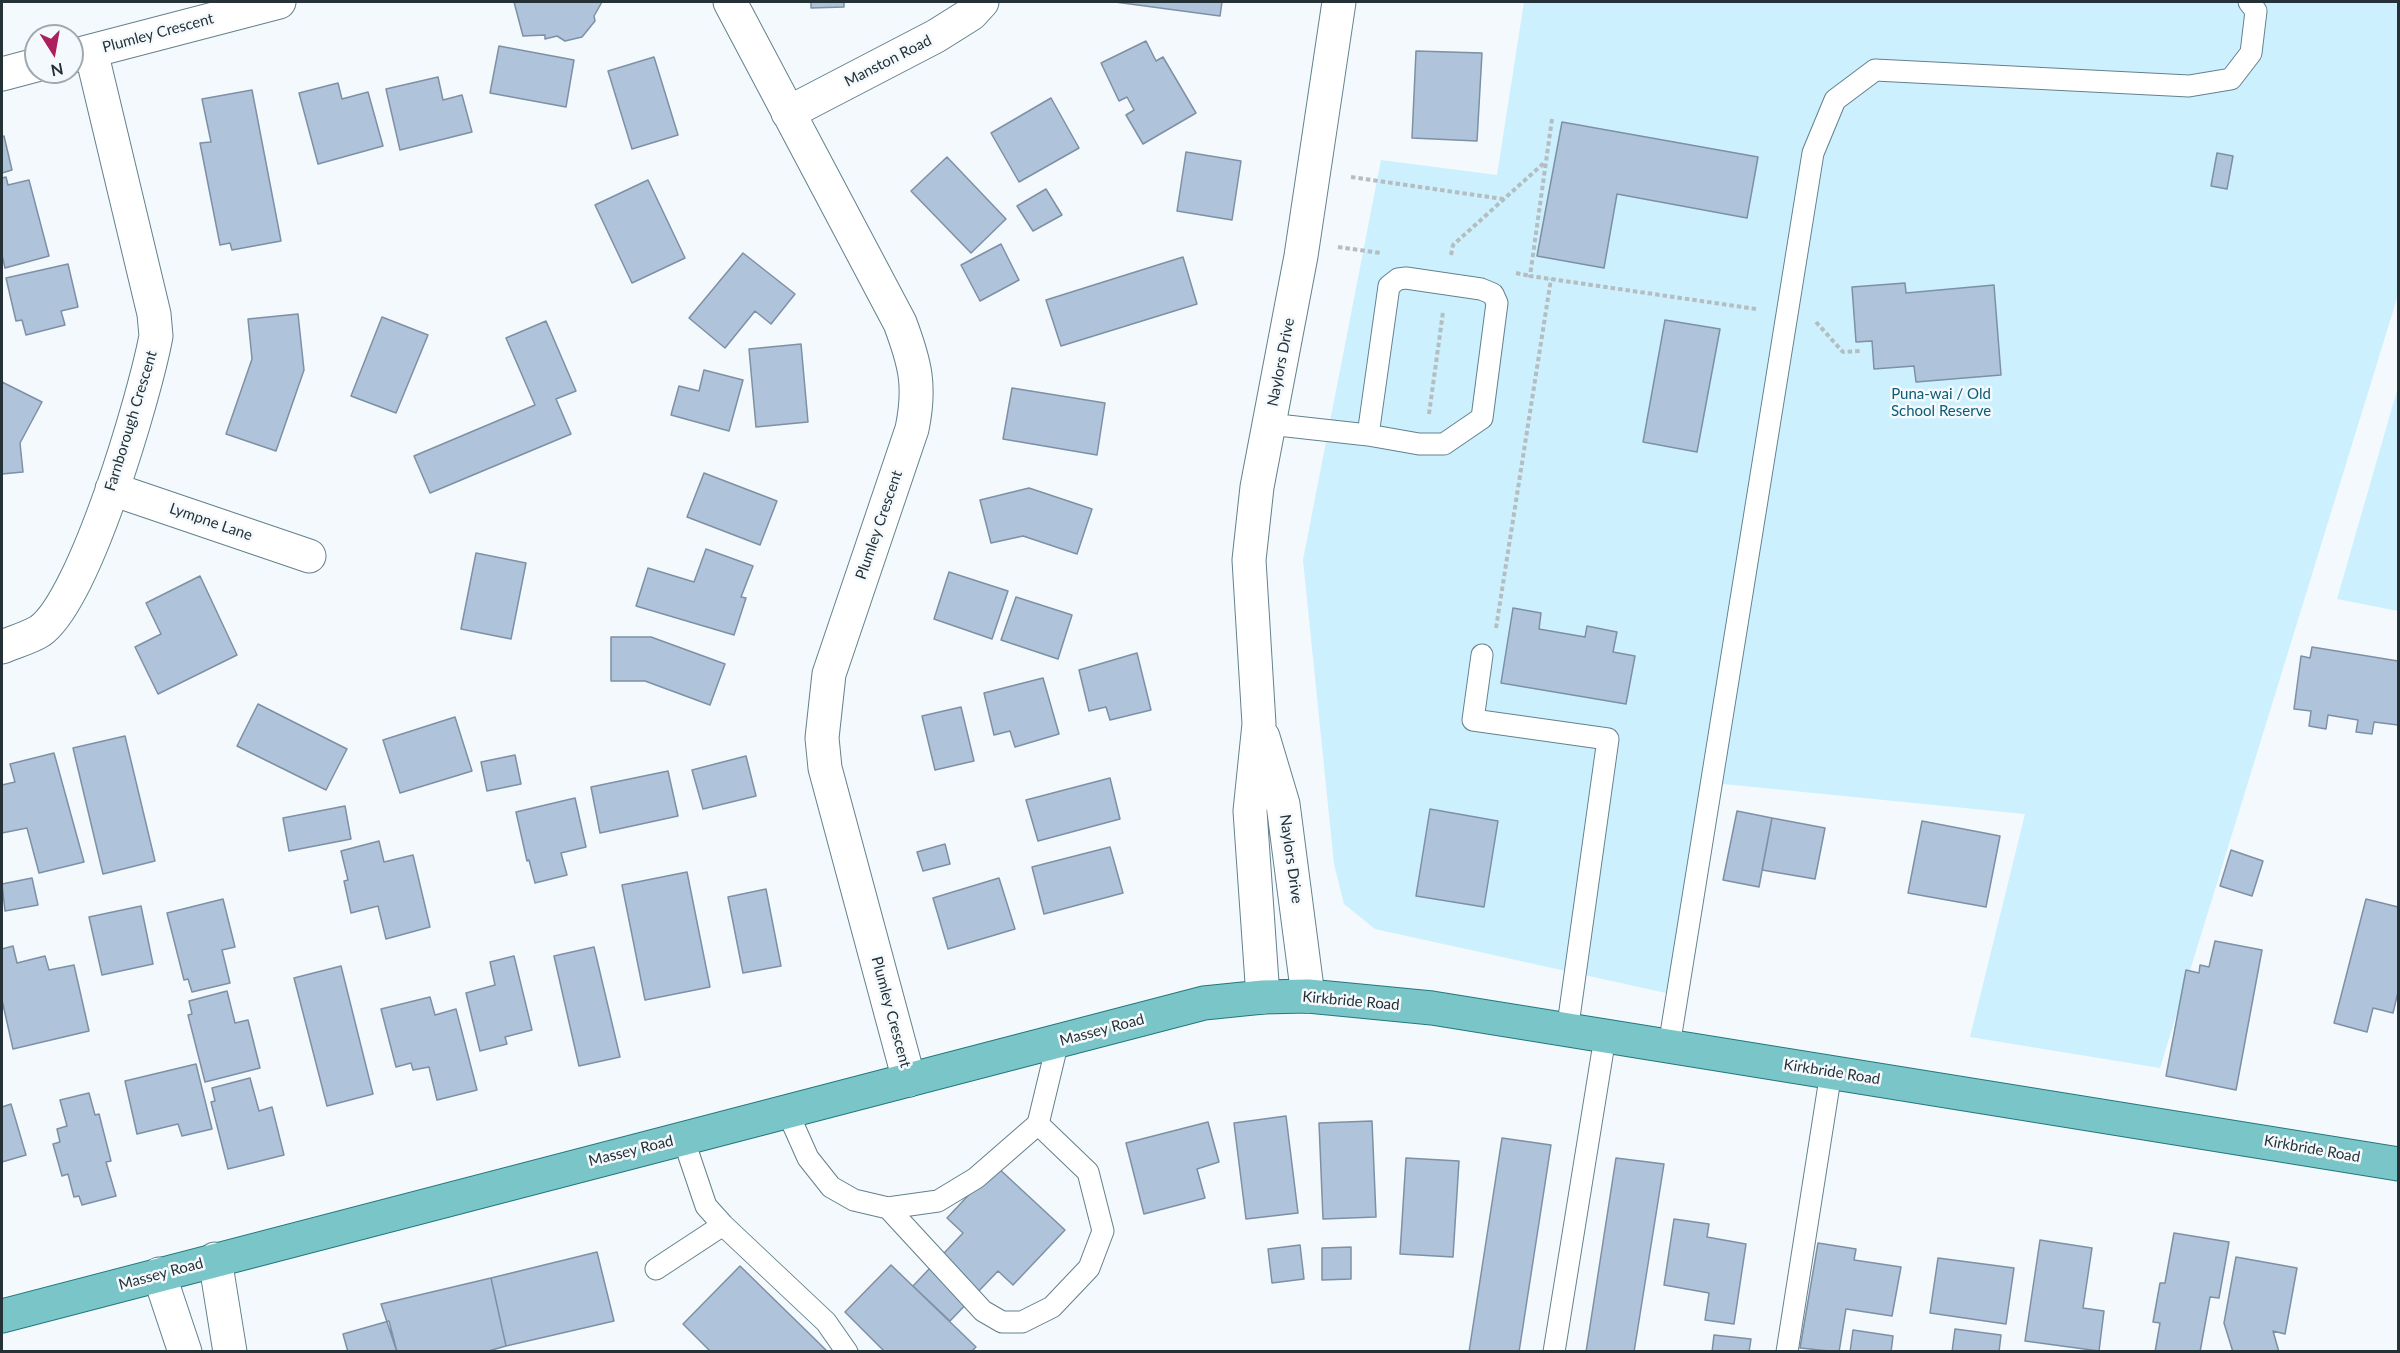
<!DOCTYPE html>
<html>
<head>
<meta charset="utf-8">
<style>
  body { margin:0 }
  #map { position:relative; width:2400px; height:1353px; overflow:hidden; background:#f3f9fc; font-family:Lato,sans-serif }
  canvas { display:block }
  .frame { position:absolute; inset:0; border:3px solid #243136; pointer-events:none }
  .north { position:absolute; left:24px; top:24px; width:60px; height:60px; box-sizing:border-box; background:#f3f9fc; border:2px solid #a0a9ad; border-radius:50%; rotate:169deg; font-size:16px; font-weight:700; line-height:24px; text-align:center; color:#243136 }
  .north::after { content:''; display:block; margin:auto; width:21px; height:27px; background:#ac205f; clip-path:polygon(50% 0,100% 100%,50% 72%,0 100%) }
</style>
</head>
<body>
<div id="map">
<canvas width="2400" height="1353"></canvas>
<div class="frame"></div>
<div class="north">N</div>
</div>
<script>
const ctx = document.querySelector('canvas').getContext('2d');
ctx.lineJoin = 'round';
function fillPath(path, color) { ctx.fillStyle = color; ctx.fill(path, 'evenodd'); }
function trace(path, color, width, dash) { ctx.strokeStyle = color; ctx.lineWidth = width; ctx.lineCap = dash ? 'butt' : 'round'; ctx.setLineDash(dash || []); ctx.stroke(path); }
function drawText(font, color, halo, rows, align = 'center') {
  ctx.font = font + ' Lato,sans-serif'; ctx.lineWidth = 5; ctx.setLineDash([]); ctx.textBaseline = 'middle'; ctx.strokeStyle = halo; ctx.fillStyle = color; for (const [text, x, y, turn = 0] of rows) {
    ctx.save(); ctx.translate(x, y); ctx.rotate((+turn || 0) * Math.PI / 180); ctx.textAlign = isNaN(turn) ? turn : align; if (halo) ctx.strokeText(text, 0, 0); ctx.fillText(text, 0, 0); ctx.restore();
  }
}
fillPath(new Path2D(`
  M 1524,2 L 2398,2 L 2398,295 L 2160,1068 L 1970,1037 L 2025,814 L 1723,784 L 1666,993 L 1375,929 L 1344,904 L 1334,864 L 1303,560 L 1381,160 L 1497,175 Z
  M 2398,387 L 2398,611 L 2337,599 Z`), '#cdf0fe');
const building = new Path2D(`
  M 514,2 L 602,2 L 594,16 L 595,21 L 582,37 L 565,41 L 557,36 L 545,39 L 545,35 L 523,36 Z
  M 811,2 L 844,2 L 844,7 L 811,8 Z
  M 1115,2 L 1222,2 L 1220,16 Z
  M 1146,41 L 1156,61 L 1163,57 L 1196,113 L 1143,144 L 1126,115 L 1134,110 L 1127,97 L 1119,101 L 1101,63 Z
  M 499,46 L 574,60 L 566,107 L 490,93 Z
  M 1416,51 L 1482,53 L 1477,141 L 1412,138 Z
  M 654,57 L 678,135 L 632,149 L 608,71 Z
  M 438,77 L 443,100 L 462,95 L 472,132 L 400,150 L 386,89 Z
  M 338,83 L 342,99 L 368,92 L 383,146 L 318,164 L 299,93 Z
  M 252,90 L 281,241 L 232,250 L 230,243 L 220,245 L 200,143 L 211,142 L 202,99 Z
  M 1051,98 L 1079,148 L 1019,182 L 991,133 Z
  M 1562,122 L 1758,157 L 1747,218 L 1617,194 L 1604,268 L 1537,256 Z
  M 4,136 L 12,170 L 2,173 L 2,137 Z
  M 1186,152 L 1241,161 L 1232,220 L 1177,211 Z
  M 2217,153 L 2233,156 L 2227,189 L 2211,186 Z
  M 947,157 L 1006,219 L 971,253 L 911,191 Z
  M 6,177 L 8,185 L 29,180 L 49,256 L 5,268 L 2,255 L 2,178 Z
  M 648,180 L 685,258 L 632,283 L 595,205 Z
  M 1046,189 L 1062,215 L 1033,231 L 1017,206 Z
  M 1001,244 L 1019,280 L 980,301 L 961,265 Z
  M 743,253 L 795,294 L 771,324 L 755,311 L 725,348 L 689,318 Z
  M 1183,257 L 1197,304 L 1061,346 L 1046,300 Z
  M 68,264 L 78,307 L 61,311 L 65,325 L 26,335 L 22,320 L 16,321 L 6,278 Z
  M 1905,283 L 1906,293 L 1994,285 L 2001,375 L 1916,382 L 1914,366 L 1874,369 L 1872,341 L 1856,342 L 1852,287 Z
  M 298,314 L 304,370 L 276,451 L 226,434 L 252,359 L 248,319 Z
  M 382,317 L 428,335 L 396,413 L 351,396 Z
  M 1665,320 L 1720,329 L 1697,452 L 1643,442 Z
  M 546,321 L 576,391 L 556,399 L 571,434 L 430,493 L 414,456 L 535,405 L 506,338 Z
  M 801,344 L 808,422 L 756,427 L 749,349 Z
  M 704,370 L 743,380 L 729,431 L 671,415 L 679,386 L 699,391 Z
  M 2,382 L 42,402 L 20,443 L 23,472 L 2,474 Z
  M 1012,388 L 1105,403 L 1097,455 L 1003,439 Z
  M 704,473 L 777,501 L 760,545 L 687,517 Z
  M 1029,488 L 1092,509 L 1077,554 L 1023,536 L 991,543 L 980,500 Z
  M 706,549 L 753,566 L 741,597 L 746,598 L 734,635 L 636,606 L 648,568 L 694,582 Z
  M 476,553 L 526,563 L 511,639 L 461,629 Z
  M 949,572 L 1008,591 L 992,639 L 934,619 Z
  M 200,576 L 237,655 L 158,694 L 135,647 L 161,634 L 146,603 Z
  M 1016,597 L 1072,615 L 1058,659 L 1001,640 Z
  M 1513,608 L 1541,613 L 1539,629 L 1585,637 L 1587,626 L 1617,632 L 1613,652 L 1635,656 L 1626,704 L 1501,683 Z
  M 611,637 L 651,637 L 725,664 L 710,705 L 645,681 L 611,681 Z
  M 2312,647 L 2398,661 L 2398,725 L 2374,722 L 2372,734 L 2356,732 L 2358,720 L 2328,715 L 2326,729 L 2309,726 L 2311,711 L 2294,709 L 2301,656 L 2310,658 Z
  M 1137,653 L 1151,710 L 1110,720 L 1106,707 L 1089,711 L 1079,670 Z
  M 1043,678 L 1059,734 L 1015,747 L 1010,731 L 994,735 L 984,693 Z
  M 258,704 L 347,749 L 326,790 L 237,746 Z
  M 961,707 L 974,761 L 935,770 L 922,716 Z
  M 455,717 L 472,771 L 400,793 L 383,740 Z
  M 125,736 L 155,861 L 103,874 L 73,748 Z
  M 54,753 L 84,862 L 39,873 L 27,828 L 2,833 L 2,785 L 15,782 L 10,764 Z
  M 515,755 L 521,784 L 487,791 L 481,762 Z
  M 746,756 L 756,796 L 703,809 L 692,770 Z
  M 668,771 L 678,816 L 600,833 L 591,787 Z
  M 1110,778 L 1120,819 L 1038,841 L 1026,800 Z
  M 575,798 L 586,847 L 561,853 L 567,875 L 535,883 L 529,860 L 527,861 L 516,812 Z
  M 345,806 L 351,839 L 289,851 L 283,818 Z
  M 1430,809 L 1498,821 L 1484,907 L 1416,896 Z
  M 1737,811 L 1772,818 L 1759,887 L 1723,880 Z
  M 1772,818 L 1825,828 L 1815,879 L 1762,870 Z
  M 1922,821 L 2000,836 L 1986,907 L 1908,893 Z
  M 379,841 L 384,862 L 413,855 L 430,927 L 386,939 L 378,906 L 351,913 L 344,881 L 348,880 L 341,851 Z
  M 945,844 L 950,864 L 923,871 L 917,852 Z
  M 1110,847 L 1123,893 L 1044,914 L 1032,867 Z
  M 2231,850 L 2263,861 L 2252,896 L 2220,886 Z
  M 687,872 L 710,987 L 645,1000 L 622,885 Z
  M 32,878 L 38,905 L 5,911 L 2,884 Z
  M 999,878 L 1015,929 L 948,949 L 933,898 Z
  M 766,889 L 781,966 L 743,973 L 728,897 Z
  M 223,899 L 235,947 L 222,950 L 230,983 L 192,992 L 188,979 L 184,980 L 167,913 Z
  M 2366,899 L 2398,907 L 2398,992 L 2393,1013 L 2373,1008 L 2367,1032 L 2334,1023 Z
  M 141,906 L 153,964 L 102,975 L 89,917 Z
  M 2215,941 L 2262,950 L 2236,1090 L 2166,1076 L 2186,970 L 2199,973 L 2200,965 L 2209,967 Z
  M 13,946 L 17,963 L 45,956 L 49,970 L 74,965 L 89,1031 L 13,1049 L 2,1000 L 2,949 Z
  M 594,947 L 620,1057 L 579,1066 L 554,956 Z
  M 514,956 L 532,1030 L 505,1037 L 507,1044 L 480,1051 L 466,993 L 495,985 L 490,962 Z
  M 341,966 L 373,1094 L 327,1106 L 294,978 Z
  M 227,991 L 235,1023 L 248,1020 L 260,1068 L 205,1082 L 188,1015 L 192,1014 L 189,1001 Z
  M 430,997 L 435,1015 L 456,1009 L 477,1090 L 437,1100 L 429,1067 L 413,1070 L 411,1063 L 396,1067 L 381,1009 Z
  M 196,1064 L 212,1129 L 182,1136 L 178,1124 L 137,1134 L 125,1081 Z
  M 250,1078 L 259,1111 L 272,1107 L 284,1155 L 228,1169 L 211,1102 L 215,1101 L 212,1088 Z
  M 89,1093 L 95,1115 L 99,1114 L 111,1161 L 106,1162 L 116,1196 L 82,1205 L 79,1196 L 74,1197 L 68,1174 L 62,1176 L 53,1144 L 60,1142 L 57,1129 L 67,1126 L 60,1100 Z
  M 11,1104 L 26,1155 L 2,1162 L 2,1107 Z
  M 1286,1116 L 1298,1213 L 1246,1219 L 1234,1123 Z
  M 1372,1121 L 1376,1217 L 1323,1219 L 1319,1123 Z
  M 1208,1122 L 1219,1162 L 1197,1169 L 1205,1198 L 1144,1214 L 1126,1143 Z
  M 1502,1138 L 1551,1145 L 1519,1352 L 1469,1352 Z
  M 1406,1158 L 1459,1161 L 1453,1257 L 1400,1254 Z
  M 1616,1158 L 1664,1164 L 1634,1352 L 1586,1352 Z
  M 996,1166 L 1065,1230 L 1013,1285 L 998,1271 L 950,1321 L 913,1286 L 963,1233 L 947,1218 Z
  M 1674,1219 L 1709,1224 L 1707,1237 L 1746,1244 L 1734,1324 L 1705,1320 L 1709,1293 L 1664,1285 Z
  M 2174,1233 L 2229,1242 L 2219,1298 L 2210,1297 L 2200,1352 L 2155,1352 L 2160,1323 L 2153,1322 L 2160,1283 L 2165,1283 Z
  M 2040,1240 L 2092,1248 L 2083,1308 L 2104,1311 L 2099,1351 L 2025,1341 Z
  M 1818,1243 L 1856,1249 L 1854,1260 L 1901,1267 L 1892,1316 L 1846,1309 L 1839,1352 L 1800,1348 Z
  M 1300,1245 L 1304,1279 L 1272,1283 L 1268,1249 Z
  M 1351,1247 L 1351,1279 L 1322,1280 L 1322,1248 Z
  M 597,1252 L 614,1321 L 506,1346 L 491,1278 Z
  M 2236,1257 L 2297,1268 L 2285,1334 L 2273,1331 L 2279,1352 L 2233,1352 L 2224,1323 Z
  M 1938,1258 L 2014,1268 L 2006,1324 L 1930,1313 Z
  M 891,1265 L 976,1347 L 971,1352 L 885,1352 L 845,1312 Z
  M 740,1266 L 828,1352 L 711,1352 L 683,1324 Z
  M 491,1278 L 506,1346 L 485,1352 L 397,1352 L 381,1304 Z
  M 389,1321 L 397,1352 L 348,1352 L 343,1334 Z
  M 1955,1329 L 2001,1335 L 1999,1352 L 1952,1352 Z
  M 1853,1330 L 1893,1336 L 1891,1352 L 1850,1352 Z
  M 1714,1335 L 1751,1339 L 1749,1352 L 1712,1352 Z`);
fillPath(building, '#afc3da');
trace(building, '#7d90a5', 1.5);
const service = new Path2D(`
  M 1269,424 L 1368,435 L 1419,444 L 1444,444 L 1482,418 L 1497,303 L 1493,294 L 1481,289 L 1406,278 L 1398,279 L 1389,286 L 1368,435
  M 1482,655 L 1473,720 L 1608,739 L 1567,1032
  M 1669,1046 L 1813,153 L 1835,100 L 1875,70 L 2189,86 L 2231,79 L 2251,53 L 2256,11 L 2249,2
  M 787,1111 L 808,1158 L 831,1187 L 854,1200 L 888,1208 L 938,1201 L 976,1178 L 1038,1124 L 1058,1041
  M 683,1138 L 706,1206 L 723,1225 L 826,1322 L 847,1352
  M 888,1208 L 983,1311 L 1002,1322 L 1022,1322 L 1052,1307 L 1089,1268 L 1103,1231 L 1088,1172 L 1038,1124
  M 656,1269 L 723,1225
  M 1554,1352 L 1605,1037
  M 1787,1352 L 1831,1072`);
const minor = new Path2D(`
  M 730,2 L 900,323 C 915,363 921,386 912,429 L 829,674 L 822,738 L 825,768 L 909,1080
  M 72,56 L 279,2
  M 2,74 L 36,65
  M 788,113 L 936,36 L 971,14 L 982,2
  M 112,489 L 309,556
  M 2,647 C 13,642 29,638 40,631 C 85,600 145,395 156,336 L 154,314 L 91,51
  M 1263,737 L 1283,804 L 1308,996
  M 1263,997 L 1250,811 L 1259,724 L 1249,560 L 1257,487 L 1301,256 L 1339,2`);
const tertiary = new Path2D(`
  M 215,1259 L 230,1352
  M 159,1274 L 185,1352`);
const primary = new Path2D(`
  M 2,1316 L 1204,1003 L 1263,997 L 1308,996 L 1432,1008 L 2398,1164`);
trace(service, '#63818d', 23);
trace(minor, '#63818d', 35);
trace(tertiary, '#63818d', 35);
trace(primary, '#23787d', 35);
trace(new Path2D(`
  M 1552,119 L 1530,276 L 1756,309
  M 1351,177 L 1503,199
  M 1338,247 L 1381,253
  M 1451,255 L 1453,245 L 1545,162
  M 1516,273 L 1530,276
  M 1816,322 L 1843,352 L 1860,351
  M 1429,414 L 1443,312
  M 1496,628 L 1551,279`), '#b4bdc0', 4, [4.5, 3]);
trace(service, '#fff', 21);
trace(minor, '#fff', 33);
trace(tertiary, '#fff', 33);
trace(primary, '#7ac5c8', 33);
drawText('15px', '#243136', '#f3f9fc', [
  ["Plumley Crescent",158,33,-15],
  ["Manston Road",888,61,-27],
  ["Naylors Drive",1281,362,-79],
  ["Farnborough Crescent",131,421,-73],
  ["Lympne Lane",211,522,19],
  ["Plumley Crescent",879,525,-71],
  ["Naylors Drive",1291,859,82],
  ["Kirkbride Road",1351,1001,5],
  ["Plumley Crescent",891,1012,75],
  ["Massey Road",1102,1030,-15],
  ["Kirkbride Road",1832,1072,9],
  ["Kirkbride Road",2312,1149,10],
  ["Massey Road",631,1151,-14],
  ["Massey Road",161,1274,-15]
]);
drawText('15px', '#0e5c74', '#f3f9fc', [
  ["Puna-wai / Old",1941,394],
  ["School Reserve",1941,411]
]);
</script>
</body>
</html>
